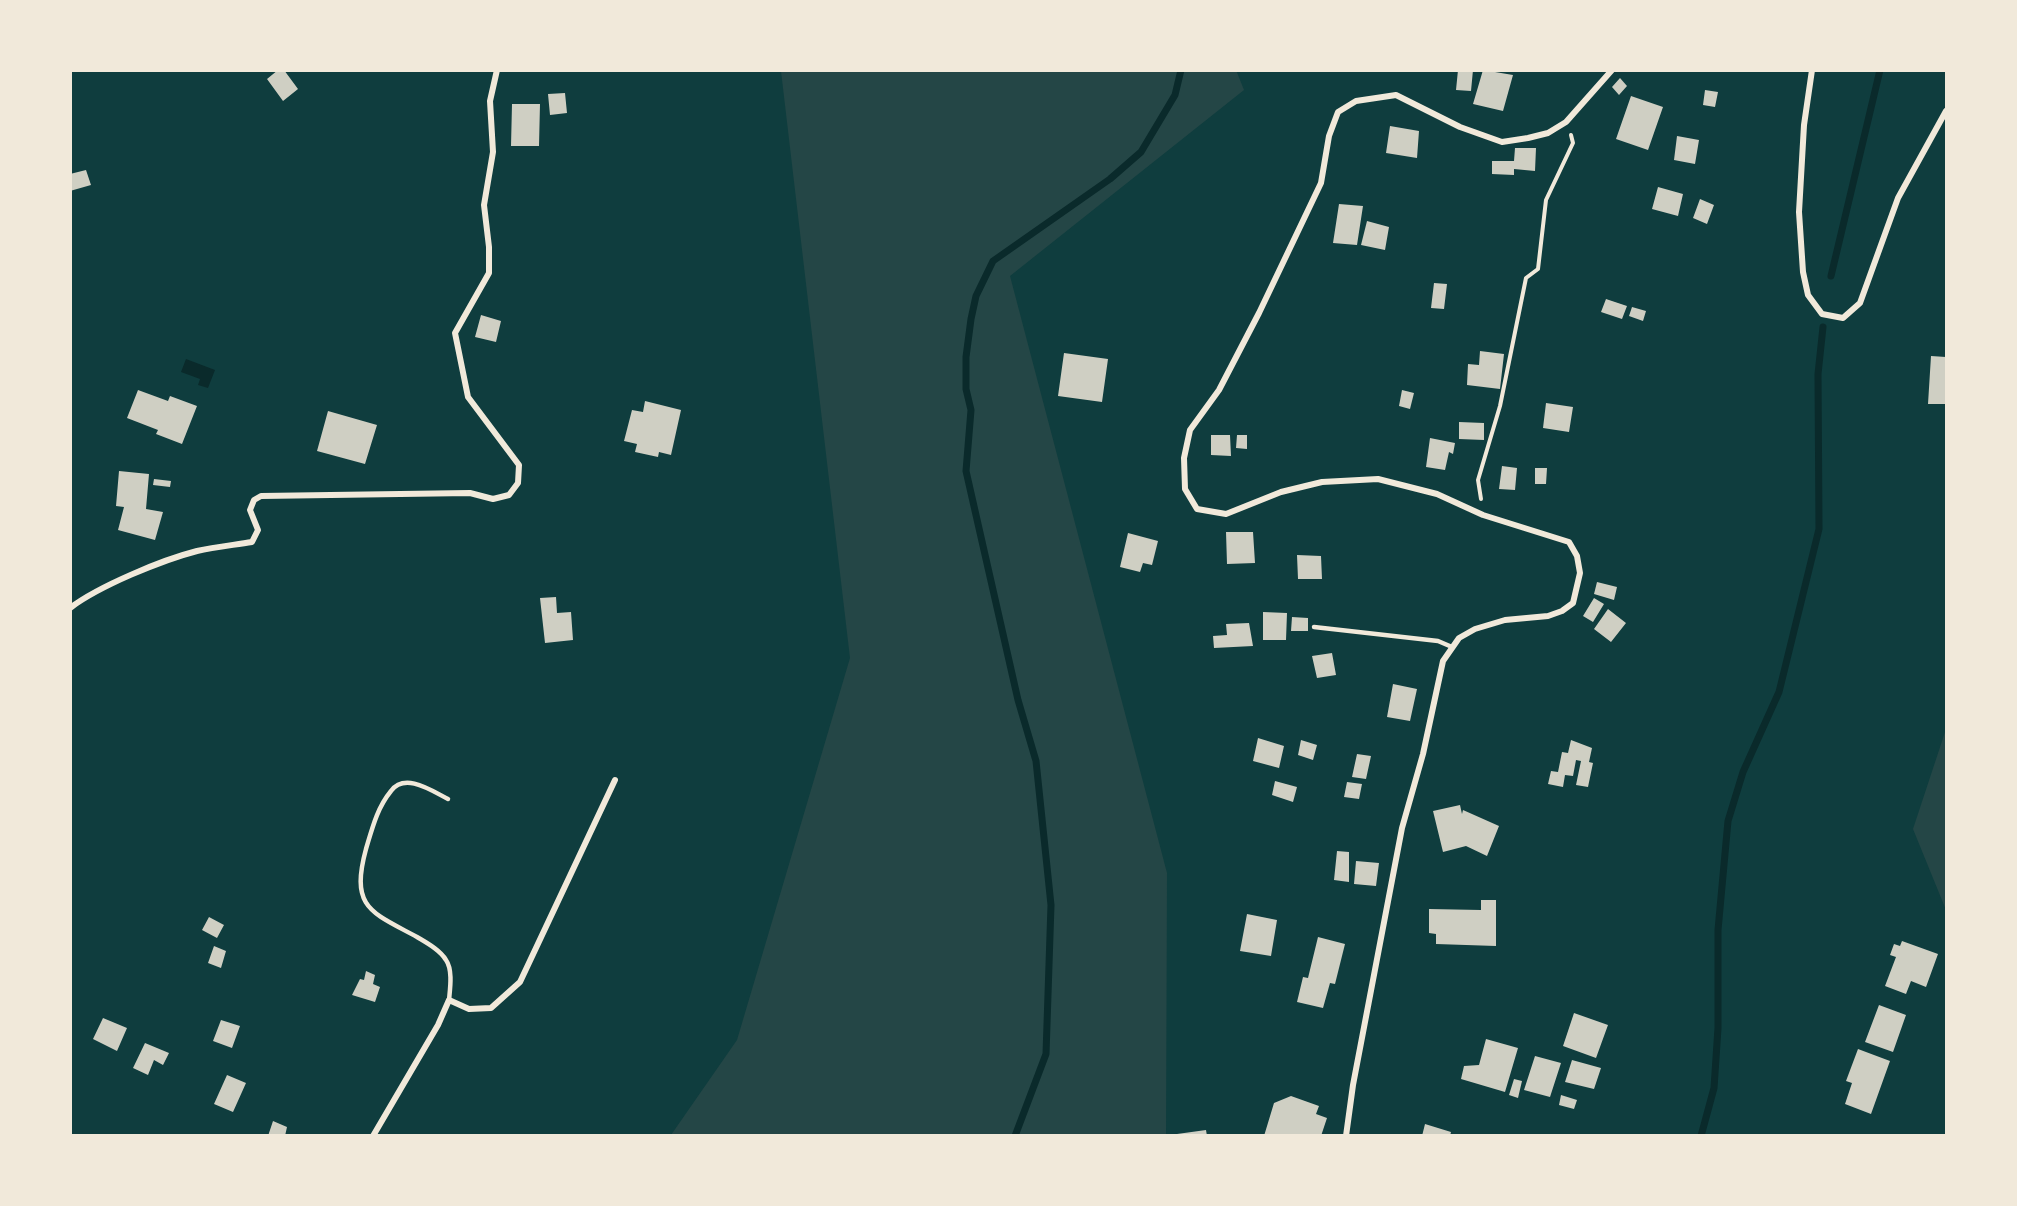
<!DOCTYPE html>
<html>
<head>
<meta charset="utf-8">
<style>
  body { margin:0 }
  #map { position:relative; width:2017px; height:1206px; overflow:hidden; background:#0f3d3e; font-family:Rubik,sans-serif }
  canvas { display:block }
  .frame { position:absolute; inset:0; border:72px solid #f1e9da; pointer-events:none }
</style>
</head>
<body>
<div id="map">
<canvas width="2017" height="1206"></canvas>
<div class="frame"></div>
</div>
<script>
const ctx = document.querySelector('canvas').getContext('2d');
ctx.lineJoin = 'round';
function fillPath(path, color) { ctx.fillStyle = color; ctx.fill(path, 'evenodd'); }
function trace(path, color, width, dash) { ctx.strokeStyle = color; ctx.lineWidth = width; ctx.lineCap = dash ? 'butt' : 'round'; ctx.setLineDash(dash || []); ctx.stroke(path); }
fillPath(new Path2D(`
  M 781,71 L 1236,70 L 1244,90 L 1010,276 L 1167,873 L 1166,1135 L 671,1135 L 737,1040 L 850,658 Z
  M 1946,729 L 1946,910 L 1913,829 Z`), '#244646');
fillPath(new Path2D(`
  M 186,359 L 215,370 L 208,388 L 198,385 L 200,379 L 181,372 Z`), '#0a2a2b');
trace(new Path2D(`
  M 1831,276 L 1880,70
  M 1015,1136 L 1046,1054 L 1051,905 L 1036,761 L 1018,700 L 966,471 L 971,410 L 966,389 L 966,357 L 971,319 L 976,296 L 993,261 L 1110,179 L 1141,152 L 1175,95 L 1181,70
  M 1701,1136 L 1714,1088 L 1718,1028 L 1718,930 L 1728,821 L 1743,772 L 1779,692 L 1819,529 L 1818,374 L 1823,327`), '#0a2a2b', 7);
fillPath(new Path2D(`
  M 278,70 L 284,70 L 298,89 L 283,101 L 267,79 Z
  M 1458,70 L 1473,70 L 1471,91 L 1456,90 Z
  M 1483,70 L 1513,75 L 1503,111 L 1473,104 Z
  M 1620,78 L 1627,86 L 1619,95 L 1612,87 Z
  M 1705,90 L 1718,92 L 1715,107 L 1703,105 Z
  M 565,93 L 567,113 L 550,115 L 548,94 Z
  M 1631,96 L 1663,107 L 1648,150 L 1616,139 Z
  M 512,104 L 540,104 L 539,146 L 511,146 Z
  M 1390,126 L 1419,131 L 1417,158 L 1386,153 Z
  M 1677,136 L 1699,140 L 1695,164 L 1674,160 Z
  M 1515,148 L 1536,148 L 1535,171 L 1514,169 L 1514,175 L 1492,174 L 1492,161 L 1514,161 Z
  M 86,170 L 91,185 L 70,191 L 70,174 Z
  M 1658,187 L 1683,194 L 1678,216 L 1652,209 Z
  M 1700,199 L 1714,205 L 1707,224 L 1693,218 Z
  M 1339,204 L 1363,206 L 1357,245 L 1333,243 Z
  M 1367,221 L 1389,227 L 1385,250 L 1361,245 Z
  M 1434,283 L 1447,284 L 1444,309 L 1431,308 Z
  M 1606,299 L 1627,306 L 1622,319 L 1601,312 Z
  M 1632,307 L 1646,311 L 1643,321 L 1629,316 Z
  M 481,315 L 501,321 L 496,342 L 475,337 Z
  M 1480,351 L 1504,354 L 1500,389 L 1467,385 L 1468,364 L 1479,365 Z
  M 1064,353 L 1108,359 L 1102,402 L 1058,396 Z
  M 1931,356 L 1946,357 L 1946,404 L 1928,404 Z
  M 138,390 L 168,401 L 170,396 L 197,406 L 182,444 L 156,434 L 158,430 L 127,418 Z
  M 1402,390 L 1414,393 L 1410,409 L 1399,406 Z
  M 645,401 L 681,410 L 671,455 L 659,452 L 658,457 L 635,452 L 637,444 L 624,441 L 632,410 L 643,412 Z
  M 1546,403 L 1573,407 L 1569,432 L 1543,428 Z
  M 328,411 L 377,425 L 365,464 L 317,451 Z
  M 1459,422 L 1484,423 L 1484,440 L 1459,439 Z
  M 1211,435 L 1230,435 L 1231,456 L 1211,455 Z
  M 1237,435 L 1247,435 L 1247,449 L 1236,448 Z
  M 1430,438 L 1455,443 L 1453,454 L 1449,452 L 1445,470 L 1426,467 Z
  M 1502,466 L 1517,468 L 1515,490 L 1499,489 Z
  M 1535,468 L 1547,468 L 1546,484 L 1535,484 Z
  M 119,471 L 149,474 L 146,509 L 163,512 L 155,540 L 118,530 L 124,507 L 116,506 Z
  M 154,479 L 171,481 L 170,487 L 153,485 Z
  M 1226,532 L 1253,532 L 1255,563 L 1227,564 Z
  M 1128,533 L 1158,541 L 1152,565 L 1143,563 L 1140,572 L 1120,567 Z
  M 1297,555 L 1321,556 L 1322,579 L 1298,579 Z
  M 1597,582 L 1617,587 L 1614,600 L 1594,594 Z
  M 556,597 L 557,613 L 571,612 L 573,640 L 545,643 L 540,598 Z
  M 1594,598 L 1604,604 L 1593,622 L 1583,616 Z
  M 1608,609 L 1626,623 L 1611,642 L 1594,629 Z
  M 1263,612 L 1287,613 L 1286,640 L 1263,640 Z
  M 1292,617 L 1308,618 L 1308,631 L 1291,631 Z
  M 1249,623 L 1253,646 L 1214,648 L 1213,636 L 1227,635 L 1226,624 Z
  M 1332,653 L 1336,675 L 1317,678 L 1312,656 Z
  M 1393,684 L 1417,689 L 1410,721 L 1387,717 Z
  M 1258,738 L 1284,746 L 1279,768 L 1253,761 Z
  M 1301,740 L 1317,745 L 1313,760 L 1298,755 Z
  M 1571,740 L 1592,748 L 1589,762 L 1593,763 L 1588,787 L 1576,785 L 1581,761 L 1576,760 L 1573,776 L 1565,775 L 1563,787 L 1548,784 L 1551,771 L 1558,772 L 1562,752 L 1568,753 Z
  M 1357,754 L 1371,756 L 1366,779 L 1352,777 Z
  M 1275,781 L 1297,787 L 1293,802 L 1272,795 Z
  M 1347,782 L 1362,784 L 1359,799 L 1344,797 Z
  M 1460,805 L 1462,814 L 1463,810 L 1499,826 L 1487,856 L 1466,846 L 1443,852 L 1433,811 Z
  M 1337,851 L 1349,852 L 1349,882 L 1334,880 Z
  M 1356,861 L 1379,863 L 1376,886 L 1354,884 Z
  M 1481,900 L 1496,900 L 1496,946 L 1436,944 L 1436,934 L 1429,933 L 1429,909 L 1481,910 Z
  M 1247,914 L 1277,920 L 1271,956 L 1240,951 Z
  M 209,917 L 224,925 L 217,938 L 202,930 Z
  M 1318,937 L 1345,944 L 1335,984 L 1330,983 L 1323,1008 L 1297,1002 L 1303,977 L 1308,978 Z
  M 1902,941 L 1938,954 L 1926,987 L 1911,981 L 1906,994 L 1885,986 L 1896,957 L 1890,955 L 1894,944 L 1900,946 Z
  M 214,946 L 226,951 L 221,968 L 208,963 Z
  M 366,971 L 375,975 L 373,984 L 380,987 L 375,1002 L 352,995 L 360,979 L 364,980 Z
  M 1879,1005 L 1906,1015 L 1893,1052 L 1865,1042 Z
  M 1574,1013 L 1608,1025 L 1596,1058 L 1563,1046 Z
  M 103,1018 L 127,1028 L 117,1051 L 93,1039 Z
  M 221,1020 L 240,1026 L 232,1048 L 213,1041 Z
  M 1486,1039 L 1518,1048 L 1505,1092 L 1461,1079 L 1464,1066 L 1479,1065 Z
  M 145,1043 L 169,1053 L 163,1065 L 154,1060 L 148,1075 L 133,1068 Z
  M 1858,1049 L 1890,1061 L 1871,1114 L 1845,1104 L 1852,1083 L 1846,1081 Z
  M 1535,1056 L 1561,1063 L 1550,1097 L 1524,1090 Z
  M 1572,1060 L 1601,1068 L 1594,1089 L 1565,1082 Z
  M 227,1075 L 246,1083 L 233,1112 L 214,1104 Z
  M 1514,1079 L 1522,1081 L 1518,1098 L 1509,1095 Z
  M 1561,1095 L 1577,1100 L 1574,1109 L 1559,1105 Z
  M 1291,1096 L 1319,1106 L 1316,1114 L 1327,1118 L 1321,1136 L 1264,1136 L 1274,1103 Z
  M 273,1121 L 287,1127 L 285,1136 L 268,1136 Z
  M 1425,1124 L 1451,1132 L 1450,1136 L 1422,1136 Z
  M 1206,1130 L 1207,1136 L 1177,1136 L 1177,1134 Z`), '#cfcfc3');
trace(new Path2D(`
  M 1481,499 L 1478,480 L 1500,406 L 1526,278 L 1538,269 L 1546,200 L 1573,143 L 1571,135`), '#f1e9da', 4);
trace(new Path2D(`
  M 1314,627 L 1438,641 L 1452,647
  M 448,799 C 432,791 405,772 391,791 C 377,808 372,829 366,849 C 350,908 371,912 417,937 C 427,943 440,950 446,960 C 453,970 450,989 449,1000`), '#f1e9da', 4.5);
trace(new Path2D(`
  M 1812,70 L 1804,125 L 1799,212 L 1803,272 L 1808,295 L 1822,314 L 1843,318 L 1860,303 L 1898,198 L 1946,111
  M 70,608 C 99,586 162,560 197,551 C 215,547 234,545 252,542 L 258,530 L 250,510 L 254,500 L 261,496 L 470,493 L 493,499 L 509,495 L 518,483 L 519,465 L 468,397 L 455,333 L 489,273 L 489,247 L 484,205 L 493,152 L 490,101 L 497,70
  M 373,1136 L 438,1025 L 449,1000 L 469,1009 L 491,1008 L 520,982 L 615,780
  M 1346,1136 L 1353,1085 L 1402,828 L 1423,754 L 1443,661 L 1459,638 L 1475,629 L 1505,620 L 1548,616 L 1562,611 L 1573,603 L 1580,573 L 1577,556 L 1569,542 L 1483,515 L 1437,494 L 1378,479 L 1322,482 L 1281,492 L 1226,514 L 1197,509 L 1185,489 L 1184,458 L 1190,430 L 1219,390 L 1259,313 L 1321,183 L 1329,136 L 1338,112 L 1356,101 L 1396,95 L 1460,127 L 1502,142 L 1528,138 L 1548,133 L 1566,122 L 1612,70`), '#f1e9da', 6);
</script>
</body>
</html>
